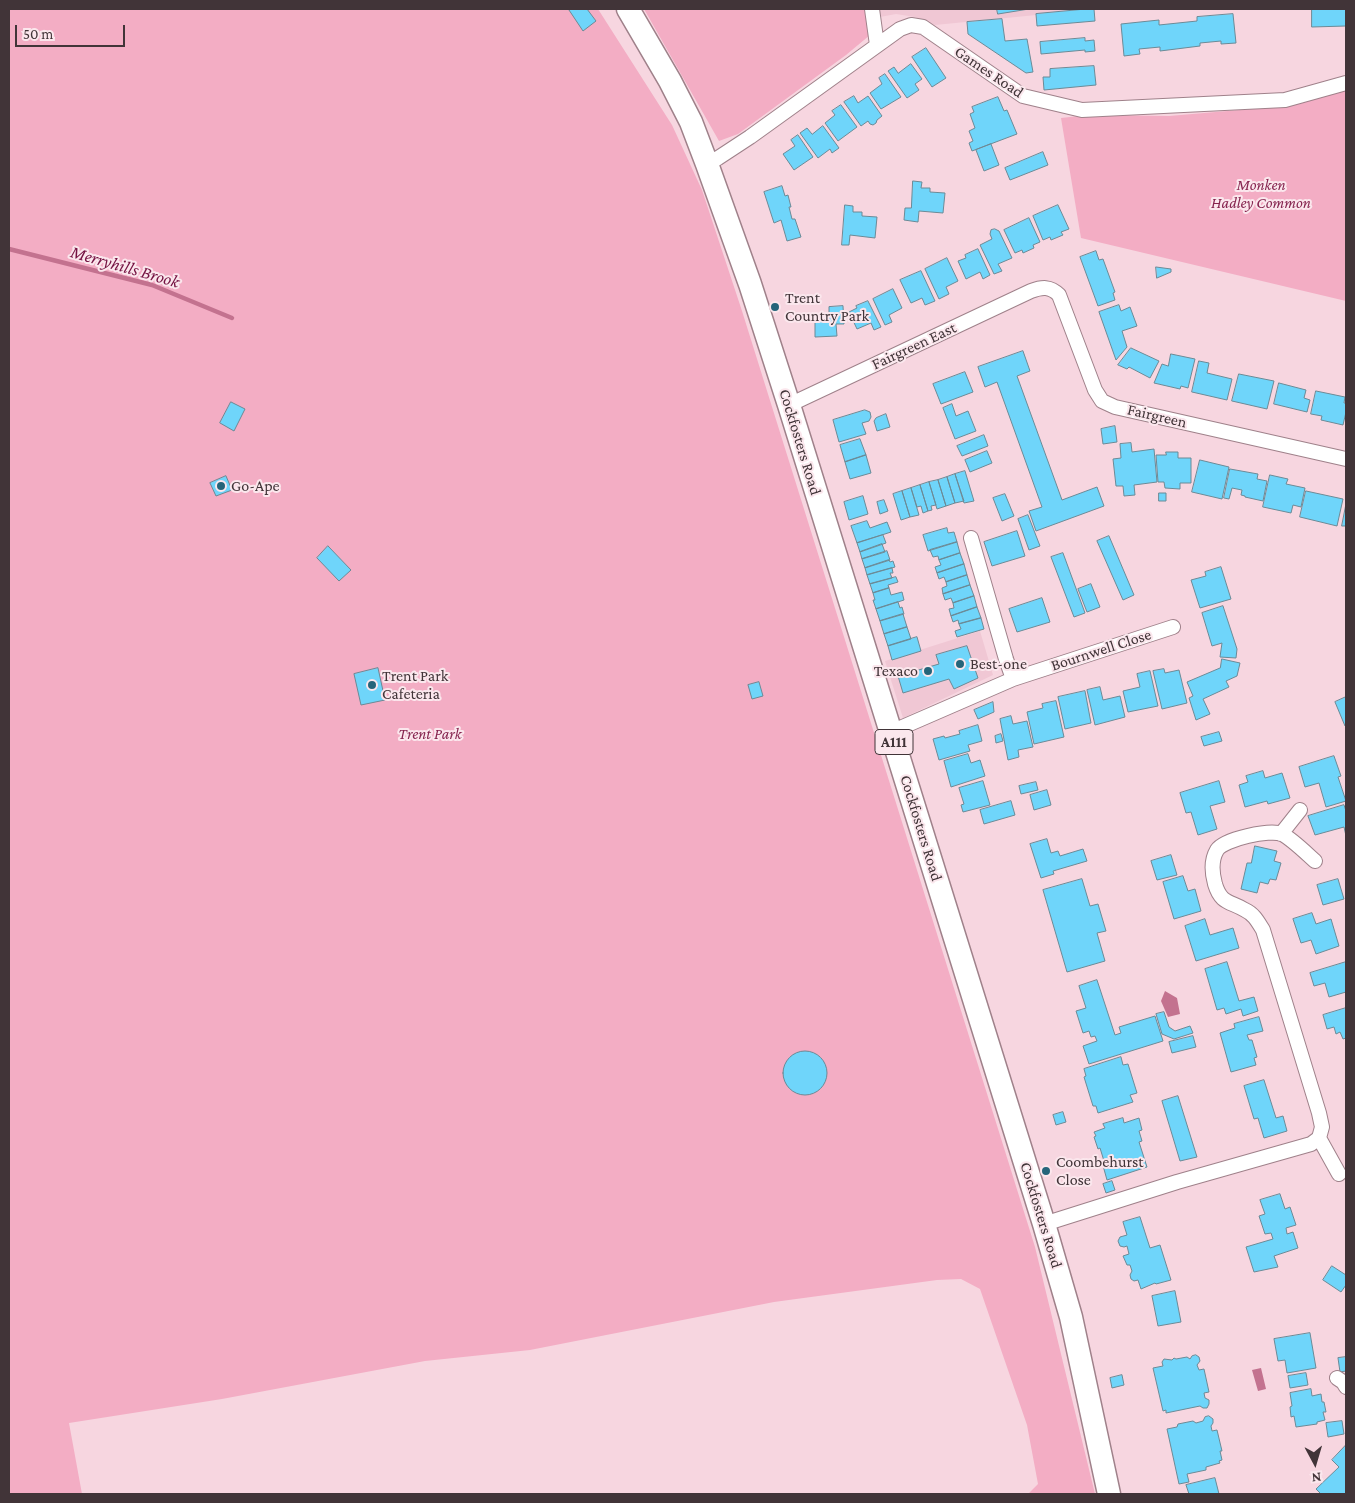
<!DOCTYPE html>
<html>
<head>
<meta charset="utf-8">
<style>
  body { margin:0 }
  #map { position:relative; width:1355px; height:1503px; overflow:hidden; background:#f7d6e0; font-family:"Crimson Pro",serif }
  canvas { display:block }
  .frame { position:absolute; inset:0; border:10px solid #413438; pointer-events:none }
  .north { position:absolute; left:1290px; top:1438px; width:50px; height:50px; -webkit-text-stroke:4px #fbe7ed; paint-order:stroke; rotate:174deg; font-size:14px; font-weight:700; line-height:20px; text-align:center; color:#413438 }
  .north::after { content:''; display:block; margin:auto; width:18px; height:22px; background:#413438; clip-path:polygon(50% 0,100% 100%,50% 72%,0 100%) }
  .scale { position:absolute; left:15px; top:25px; width:110px; height:22px; box-sizing:border-box; border:2px solid #413438; border-top:0; padding-left:6px; font-size:15px; line-height:18px; white-space:nowrap; color:#413438; -webkit-text-stroke:4px #fbe7ed; paint-order:stroke }
</style>
</head>
<body>
<div id="map">
<canvas width="1355" height="1503"></canvas>
<div class="frame"></div>
<div class="north">N</div>
<div class="scale">50 m</div>
</div>
<script>
const ctx = document.querySelector('canvas').getContext('2d');
ctx.lineJoin = 'round';
function fillPath(path, color) { ctx.fillStyle = color; ctx.fill(path, 'evenodd'); }
function trace(path, color, width, dash) { ctx.strokeStyle = color; ctx.lineWidth = width; ctx.lineCap = dash ? 'butt' : 'round'; ctx.setLineDash(dash || []); ctx.stroke(path); }
function drawText(font, color, halo, rows, align = 'center') {
  ctx.font = font + ' "Crimson Pro",serif'; ctx.lineWidth = 4; ctx.setLineDash([]); ctx.textBaseline = 'middle'; ctx.strokeStyle = halo; ctx.fillStyle = color; for (const [text, x, y, turn = 0] of rows) {
    ctx.save(); ctx.translate(x, y); ctx.rotate((+turn || 0) * Math.PI / 180); ctx.textAlign = isNaN(turn) ? turn : align; if (halo) ctx.strokeText(text, 0, 0); ctx.fillText(text, 0, 0); ctx.restore();
  }
}
fillPath(new Path2D(`
  M 879,9 L 1097,9 L 935,25 L 915,17 L 896,14 L 880,17 Z
  M 980,631 L 993,675 L 903,718 L 885,661 Z`), '#f0c7d4');
fillPath(new Path2D(`
  M 9,9 L 598,9 L 672,125 L 702,190 L 742,311 L 1035,1247 L 1095,1494 L 1028,1494 L 1038,1484 L 1027,1425 L 980,1289 L 961,1279 L 937,1280 L 774,1302 L 530,1350 L 425,1361 L 222,1399 L 69,1423 L 82,1494 L 9,1494 Z
  M 644,9 L 865,9 L 870,35 L 846,55 L 738,134 L 719,141 Z
  M 1346,90 L 1346,301 L 1081,238 L 1061,118 L 1088,115 L 1169,116 L 1286,106 Z`), '#f3adc4');
fillPath(new Path2D(`
  M 1165,991 L 1177,998 L 1180,1014 L 1168,1017 L 1161,1001 Z
  M 1261,1368 L 1266,1389 L 1258,1391 L 1252,1370 Z`), '#c3728f');
trace(new Path2D(`
  M 9,249 L 152,285 L 232,318`), '#c3728f', 4.5);
const building = new Path2D(`
  M 571,9 L 587,9 L 596,21 L 583,31 L 569,10 Z
  M 997,9 L 1029,9 L 998,14 Z
  M 1086,9 L 1094,9 L 1095,21 L 1037,26 L 1036,14 Z
  M 1312,9 L 1346,9 L 1346,26 L 1312,27 Z
  M 1233,14 L 1236,43 L 1221,44 L 1221,41 L 1200,43 L 1200,46 L 1160,51 L 1160,47 L 1139,49 L 1140,54 L 1124,56 L 1121,24 L 1159,20 L 1159,25 L 1197,21 L 1197,17 Z
  M 1002,19 L 1005,41 L 1027,39 L 1033,72 L 1026,73 L 968,34 L 967,22 Z
  M 1085,38 L 1085,41 L 1094,40 L 1095,51 L 1085,52 L 1085,50 L 1041,54 L 1040,42 Z
  M 926,48 L 946,78 L 932,87 L 912,57 Z
  M 911,64 L 922,79 L 915,84 L 919,90 L 907,98 L 888,71 L 894,67 L 898,73 Z
  M 1094,66 L 1096,85 L 1044,90 L 1043,77 L 1050,77 L 1050,69 Z
  M 885,74 L 901,97 L 881,109 L 870,93 L 882,84 L 879,78 Z
  M 854,96 L 858,103 L 868,96 L 882,116 L 877,120 L 876,123 L 873,125 L 870,124 L 868,121 L 861,126 L 844,102 Z
  M 998,97 L 1004,111 L 1007,110 L 1017,134 L 972,151 L 969,143 L 973,141 L 969,131 L 975,128 L 970,114 L 974,112 L 972,107 Z
  M 841,105 L 857,127 L 838,141 L 825,123 L 835,115 L 832,111 Z
  M 823,126 L 839,148 L 832,153 L 830,149 L 818,158 L 800,133 L 807,128 L 812,134 Z
  M 798,135 L 813,157 L 794,170 L 783,154 L 795,146 L 791,140 Z
  M 991,144 L 999,165 L 984,171 L 976,150 Z
  M 1043,152 L 1048,165 L 1010,180 L 1005,168 Z
  M 913,181 L 922,182 L 921,188 L 930,188 L 930,192 L 945,193 L 943,213 L 919,211 L 918,222 L 904,220 L 905,208 L 911,208 Z
  M 782,186 L 785,196 L 788,195 L 791,207 L 789,207 L 792,219 L 795,219 L 801,237 L 787,241 L 781,220 L 774,223 L 764,192 Z
  M 845,205 L 853,206 L 853,212 L 862,212 L 862,216 L 877,217 L 875,238 L 850,235 L 849,245 L 842,245 Z
  M 1058,205 L 1069,229 L 1061,232 L 1063,235 L 1051,240 L 1050,237 L 1043,240 L 1033,216 Z
  M 1029,218 L 1040,242 L 1033,245 L 1034,248 L 1023,253 L 1022,250 L 1015,253 L 1004,230 Z
  M 995,229 L 999,231 L 1012,258 L 998,264 L 1002,271 L 994,274 L 980,245 L 992,239 L 990,234 L 991,230 Z
  M 978,249 L 990,275 L 983,279 L 980,272 L 966,279 L 958,261 L 966,258 L 965,255 Z
  M 1096,251 L 1099,260 L 1103,259 L 1115,292 L 1113,293 L 1115,300 L 1098,306 L 1080,257 Z
  M 947,258 L 958,281 L 946,287 L 949,294 L 939,299 L 925,269 Z
  M 1156,267 L 1171,269 L 1171,272 L 1157,278 Z
  M 921,271 L 935,301 L 925,305 L 922,298 L 911,303 L 900,280 Z
  M 893,289 L 902,308 L 889,315 L 892,322 L 885,325 L 873,299 Z
  M 868,301 L 881,327 L 874,330 L 871,323 L 857,329 L 849,312 L 857,308 L 856,306 Z
  M 1119,305 L 1121,311 L 1130,307 L 1137,326 L 1122,331 L 1127,347 L 1116,360 L 1099,312 Z
  M 843,306 L 844,324 L 836,324 L 837,336 L 815,337 L 815,318 L 823,318 L 823,315 L 829,315 L 829,307 Z
  M 1131,348 L 1159,361 L 1150,378 L 1129,367 L 1127,369 L 1118,365 Z
  M 1023,351 L 1030,371 L 1017,376 L 1062,500 L 1097,487 L 1104,506 L 1036,531 L 1029,511 L 1042,507 L 997,382 L 985,387 L 978,367 Z
  M 1171,354 L 1195,359 L 1188,388 L 1181,386 L 1180,389 L 1154,383 L 1162,364 L 1168,366 Z
  M 1199,361 L 1209,363 L 1207,373 L 1232,379 L 1227,400 L 1192,392 Z
  M 965,372 L 973,392 L 941,404 L 933,384 Z
  M 1239,374 L 1274,381 L 1267,409 L 1232,401 Z
  M 1279,383 L 1306,390 L 1304,398 L 1310,400 L 1307,412 L 1274,404 Z
  M 1316,391 L 1345,397 L 1344,403 L 1346,403 L 1346,412 L 1343,425 L 1321,420 L 1322,416 L 1311,414 Z
  M 231,402 L 245,409 L 234,431 L 220,423 Z
  M 952,404 L 956,416 L 968,411 L 976,431 L 955,439 L 943,408 Z
  M 865,410 L 870,412 L 871,417 L 869,421 L 862,423 L 866,434 L 839,442 L 833,420 Z
  M 886,414 L 890,427 L 877,431 L 874,421 L 876,418 Z
  M 1115,426 L 1117,442 L 1103,444 L 1101,429 Z
  M 984,435 L 988,446 L 962,456 L 957,446 Z
  M 860,439 L 866,455 L 845,462 L 840,445 Z
  M 1131,443 L 1132,452 L 1154,449 L 1157,482 L 1134,485 L 1135,495 L 1124,496 L 1123,486 L 1116,486 L 1113,459 L 1121,458 L 1120,444 Z
  M 987,451 L 992,463 L 970,472 L 965,460 Z
  M 1166,452 L 1178,452 L 1178,458 L 1191,458 L 1191,483 L 1180,483 L 1180,489 L 1165,488 L 1164,482 L 1158,482 L 1156,455 L 1166,455 Z
  M 866,455 L 871,473 L 850,479 L 845,462 Z
  M 1200,460 L 1229,467 L 1222,499 L 1192,492 Z
  M 1230,469 L 1258,474 L 1257,479 L 1267,481 L 1263,501 L 1245,497 L 1245,496 L 1241,495 L 1242,490 L 1232,488 L 1229,499 L 1224,498 Z
  M 965,471 L 974,501 L 964,503 L 955,474 Z
  M 955,474 L 964,501 L 955,503 L 947,477 Z
  M 1270,475 L 1288,479 L 1286,484 L 1305,488 L 1301,507 L 1293,505 L 1291,513 L 1263,507 Z
  M 226,476 L 232,490 L 216,496 L 210,483 Z
  M 947,477 L 955,503 L 946,506 L 938,480 Z
  M 938,480 L 946,506 L 937,509 L 929,482 Z
  M 929,482 L 936,505 L 931,506 L 932,510 L 928,511 L 920,485 Z
  M 920,485 L 928,511 L 923,513 L 921,506 L 917,507 L 911,488 Z
  M 911,488 L 919,515 L 910,517 L 902,491 Z
  M 902,491 L 910,517 L 901,520 L 893,494 Z
  M 1306,491 L 1343,499 L 1337,526 L 1300,517 Z
  M 1159,493 L 1166,493 L 1166,501 L 1159,501 Z
  M 1005,494 L 1014,516 L 1002,521 L 993,498 Z
  M 863,496 L 868,514 L 849,520 L 844,502 Z
  M 884,500 L 888,511 L 880,514 L 877,502 Z
  M 1346,504 L 1346,526 L 1342,526 Z
  M 1028,515 L 1040,546 L 1029,550 L 1018,519 Z
  M 867,521 L 870,528 L 887,522 L 891,532 L 857,543 L 851,526 Z
  M 947,528 L 948,533 L 954,532 L 957,542 L 928,551 L 923,535 Z
  M 1017,531 L 1025,556 L 992,566 L 984,542 Z
  M 883,535 L 886,543 L 860,552 L 857,543 Z
  M 1109,536 L 1134,595 L 1123,600 L 1097,541 Z
  M 957,542 L 960,553 L 939,560 L 938,556 L 933,557 L 930,550 Z
  M 882,544 L 885,552 L 862,559 L 860,552 Z
  M 328,546 L 351,570 L 339,581 L 317,558 Z
  M 887,551 L 890,560 L 865,568 L 862,559 Z
  M 960,553 L 964,564 L 937,573 L 935,567 L 941,565 L 939,560 Z
  M 1063,553 L 1085,613 L 1074,617 L 1051,557 Z
  M 889,560 L 890,562 L 893,561 L 895,567 L 867,575 L 865,568 Z
  M 964,564 L 967,575 L 946,582 L 944,577 L 939,579 L 937,573 Z
  M 1221,567 L 1231,599 L 1200,608 L 1191,580 L 1206,576 L 1205,572 Z
  M 892,568 L 893,573 L 890,573 L 892,578 L 870,584 L 867,575 Z
  M 967,575 L 970,585 L 943,594 L 942,588 L 947,586 L 946,582 Z
  M 896,577 L 898,582 L 888,585 L 889,588 L 873,593 L 870,584 Z
  M 1091,584 L 1100,607 L 1087,612 L 1078,589 Z
  M 970,585 L 974,596 L 953,603 L 951,598 L 945,600 L 943,594 Z
  M 889,588 L 891,595 L 902,592 L 904,600 L 876,609 L 873,600 L 875,600 L 873,593 Z
  M 974,596 L 977,607 L 951,616 L 949,609 L 954,608 L 953,603 Z
  M 1042,598 L 1050,622 L 1017,632 L 1009,609 Z
  M 898,602 L 900,608 L 902,607 L 904,614 L 880,621 L 876,609 Z
  M 1223,606 L 1237,649 L 1236,658 L 1220,657 L 1222,643 L 1212,646 L 1202,613 Z
  M 977,607 L 981,618 L 959,624 L 958,620 L 953,622 L 951,616 Z
  M 903,614 L 907,627 L 884,634 L 880,621 Z
  M 981,618 L 984,629 L 957,637 L 955,631 L 961,629 L 959,624 Z
  M 907,627 L 911,639 L 888,646 L 884,634 Z
  M 917,637 L 921,651 L 892,660 L 888,646 Z
  M 967,646 L 978,678 L 954,689 L 949,679 L 903,693 L 898,676 L 939,664 L 936,655 Z
  M 1222,659 L 1240,663 L 1237,676 L 1226,681 L 1229,687 L 1203,699 L 1210,714 L 1196,720 L 1189,698 L 1193,696 L 1187,682 L 1220,668 Z
  M 378,668 L 385,700 L 361,705 L 354,674 Z
  M 1164,669 L 1165,673 L 1179,670 L 1187,703 L 1162,709 L 1153,671 Z
  M 1150,671 L 1158,706 L 1128,712 L 1123,691 L 1140,687 L 1137,674 Z
  M 759,682 L 763,696 L 752,699 L 748,685 Z
  M 1100,687 L 1103,700 L 1120,696 L 1125,717 L 1095,725 L 1087,690 Z
  M 1085,691 L 1091,723 L 1065,729 L 1058,697 Z
  M 1346,697 L 1346,725 L 1345,726 L 1335,702 Z
  M 1056,701 L 1064,737 L 1034,744 L 1027,712 L 1043,708 L 1042,704 Z
  M 993,702 L 994,712 L 978,719 L 974,710 Z
  M 1011,716 L 1013,724 L 1027,721 L 1033,747 L 1018,750 L 1019,757 L 1008,760 L 1000,719 Z
  M 978,725 L 982,741 L 968,745 L 970,751 L 939,760 L 933,739 L 944,736 L 945,738 L 960,734 L 959,731 Z
  M 1219,732 L 1222,741 L 1204,746 L 1201,737 Z
  M 1001,734 L 1003,741 L 996,743 L 995,736 Z
  M 968,754 L 971,763 L 980,760 L 985,776 L 951,787 L 944,761 Z
  M 1334,756 L 1341,776 L 1338,777 L 1346,801 L 1326,807 L 1319,783 L 1305,787 L 1299,767 Z
  M 1263,771 L 1265,778 L 1282,773 L 1290,798 L 1268,804 L 1267,801 L 1245,807 L 1239,785 L 1248,782 L 1246,776 Z
  M 983,781 L 990,805 L 963,812 L 961,805 L 964,804 L 959,788 Z
  M 1219,781 L 1225,802 L 1210,806 L 1217,829 L 1198,835 L 1191,812 L 1186,813 L 1180,793 Z
  M 1036,782 L 1038,790 L 1021,794 L 1019,786 Z
  M 1047,790 L 1051,805 L 1034,810 L 1030,795 Z
  M 1011,801 L 1015,815 L 984,824 L 980,810 Z
  M 1344,805 L 1346,811 L 1346,836 L 1344,827 L 1315,835 L 1308,816 Z
  M 1047,839 L 1051,853 L 1058,851 L 1060,856 L 1083,849 L 1087,861 L 1053,871 L 1054,874 L 1041,878 L 1030,844 Z
  M 1255,846 L 1277,851 L 1274,861 L 1281,863 L 1276,880 L 1270,879 L 1268,884 L 1260,882 L 1257,893 L 1241,889 L 1247,863 L 1251,863 Z
  M 1171,855 L 1177,875 L 1157,880 L 1151,861 Z
  M 1183,876 L 1188,891 L 1195,889 L 1201,911 L 1174,919 L 1163,882 Z
  M 1082,879 L 1090,906 L 1098,904 L 1106,931 L 1097,933 L 1105,961 L 1067,972 L 1043,890 Z
  M 1338,879 L 1344,899 L 1323,905 L 1317,885 Z
  M 1312,913 L 1316,924 L 1331,919 L 1339,946 L 1316,954 L 1311,940 L 1301,943 L 1293,919 Z
  M 1205,919 L 1210,935 L 1233,928 L 1239,948 L 1196,961 L 1185,926 Z
  M 1227,962 L 1239,1001 L 1254,997 L 1258,1011 L 1243,1016 L 1241,1009 L 1226,1014 L 1224,1008 L 1217,1010 L 1205,969 Z
  M 1346,962 L 1346,992 L 1329,997 L 1325,983 L 1314,986 L 1310,973 Z
  M 1097,980 L 1115,1035 L 1121,1033 L 1119,1027 L 1155,1016 L 1163,1041 L 1089,1064 L 1083,1046 L 1097,1041 L 1095,1036 L 1091,1037 L 1089,1031 L 1083,1033 L 1076,1011 L 1086,1008 L 1079,986 Z
  M 1346,1008 L 1346,1038 L 1343,1039 L 1340,1032 L 1336,1034 L 1334,1027 L 1327,1029 L 1323,1015 Z
  M 1164,1012 L 1169,1027 L 1175,1031 L 1190,1026 L 1193,1033 L 1174,1039 L 1162,1034 L 1156,1014 Z
  M 1259,1017 L 1263,1031 L 1247,1035 L 1249,1040 L 1252,1040 L 1257,1057 L 1254,1058 L 1256,1065 L 1231,1072 L 1220,1033 L 1235,1028 L 1234,1024 Z
  M 1193,1036 L 1196,1047 L 1172,1053 L 1169,1042 Z
  M783 1073a22 22 0 1 1 44 0a22 22 0 1 1-44 0Z
  M 1121,1057 L 1123,1065 L 1128,1064 L 1137,1093 L 1130,1095 L 1133,1102 L 1098,1113 L 1096,1106 L 1093,1106 L 1084,1077 L 1086,1076 L 1084,1069 Z
  M 1264,1080 L 1276,1118 L 1283,1116 L 1287,1131 L 1264,1138 L 1258,1118 L 1254,1119 L 1244,1086 Z
  M 1178,1096 L 1197,1157 L 1180,1161 L 1162,1101 Z
  M 1063,1112 L 1066,1122 L 1056,1125 L 1053,1115 Z
  M 1123,1118 L 1124,1123 L 1139,1118 L 1142,1130 L 1139,1131 L 1142,1141 L 1139,1142 L 1147,1167 L 1107,1180 L 1102,1162 L 1104,1161 L 1100,1148 L 1098,1149 L 1094,1137 L 1096,1136 L 1094,1132 L 1105,1128 L 1103,1124 Z
  M 1112,1181 L 1115,1190 L 1106,1193 L 1103,1184 Z
  M 1280,1194 L 1285,1209 L 1290,1207 L 1296,1225 L 1286,1228 L 1287,1234 L 1293,1232 L 1298,1248 L 1274,1256 L 1278,1267 L 1254,1272 L 1246,1247 L 1273,1239 L 1271,1233 L 1265,1234 L 1259,1216 L 1265,1214 L 1260,1200 Z
  M 1140,1217 L 1150,1248 L 1160,1245 L 1171,1280 L 1156,1284 L 1155,1283 L 1141,1289 L 1138,1280 L 1134,1281 L 1131,1279 L 1130,1275 L 1132,1271 L 1130,1265 L 1127,1265 L 1123,1256 L 1129,1254 L 1127,1246 L 1124,1247 L 1120,1246 L 1118,1241 L 1120,1237 L 1127,1235 L 1123,1222 Z
  M 1332,1266 L 1346,1275 L 1346,1285 L 1341,1292 L 1323,1280 Z
  M 1175,1291 L 1181,1322 L 1158,1326 L 1152,1296 Z
  M 1310,1333 L 1316,1368 L 1287,1373 L 1285,1360 L 1278,1361 L 1274,1339 Z
  M 1196,1355 L 1199,1357 L 1200,1361 L 1197,1365 L 1199,1370 L 1204,1369 L 1209,1392 L 1204,1393 L 1205,1398 L 1209,1400 L 1209,1404 L 1207,1408 L 1203,1408 L 1200,1406 L 1166,1413 L 1166,1410 L 1163,1411 L 1153,1368 L 1163,1366 L 1162,1362 L 1164,1359 L 1172,1360 L 1174,1358 L 1176,1359 L 1187,1357 L 1190,1359 L 1192,1356 Z
  M 1346,1357 L 1346,1371 L 1340,1372 L 1338,1358 Z
  M 1306,1373 L 1308,1385 L 1290,1388 L 1288,1376 Z
  M 1122,1375 L 1124,1385 L 1112,1388 L 1110,1378 Z
  M 1311,1389 L 1312,1396 L 1321,1394 L 1322,1402 L 1324,1402 L 1326,1412 L 1323,1412 L 1325,1420 L 1317,1422 L 1317,1424 L 1296,1427 L 1294,1416 L 1291,1417 L 1290,1407 L 1292,1406 L 1290,1393 Z
  M 1209,1416 L 1213,1419 L 1213,1423 L 1211,1426 L 1212,1431 L 1217,1430 L 1222,1451 L 1220,1451 L 1222,1460 L 1219,1461 L 1220,1463 L 1206,1467 L 1206,1470 L 1187,1474 L 1189,1482 L 1179,1484 L 1167,1429 L 1177,1427 L 1178,1424 L 1193,1421 L 1196,1423 L 1203,1421 L 1205,1417 Z
  M 1342,1421 L 1344,1434 L 1328,1437 L 1326,1423 Z
  M 1346,1445 L 1346,1494 L 1321,1494 L 1316,1489 L 1339,1467 L 1332,1460 Z
  M 1215,1478 L 1219,1494 L 1189,1494 L 1186,1485 Z`);
fillPath(building, '#6fd5fa');
trace(building, '#6b8a96', 1);
const street = new Path2D(`
  M 872,9 L 877,45
  M 707,164 L 718,158 L 750,137 L 900,29 L 911,25 L 923,27 L 1023,96 L 1082,110 L 1285,100 L 1346,83
  M 789,405 L 1031,291 C 1042,287 1050,286 1059,295 L 1095,390 L 1102,401 L 1115,407 L 1346,459
  M 971,538 L 1006,659 L 1013,679
  M 891,732 L 1013,679 L 1173,627
  M 1281,834 L 1300,810
  M 1315,861 C 1306,853 1292,839 1282,834 C 1270,829 1224,839 1217,850 C 1211,860 1212,873 1215,884 C 1221,904 1230,901 1245,910 C 1254,914 1258,922 1263,930 L 1319,1113 L 1322,1127 L 1319,1138 L 1339,1174
  M 1044,1224 L 1177,1182 L 1311,1144 L 1319,1138
  M 1337,1378 L 1343,1382 L 1346,1387`);
const primary = new Path2D(`
  M 628,9 L 670,81 L 691,122 L 707,164 L 750,284 L 789,405 L 1044,1224 L 1071,1317 L 1109,1494`);
trace(street, '#9f818a', 16);
trace(primary, '#9f818a', 25);
trace(street, '#fff', 14);
trace(primary, '#fff', 22);
for (const [x, y, r, color] of [
  [775,307,5,"#25647a"],
  [221,486,5,"#25647a"],
  [960,664,5,"#25647a"],
  [928,671,5,"#25647a"],
  [372,685,5,"#25647a"],
  [1046,1171,5,"#25647a"]
]) { const dot = new Path2D(); dot.arc(x, y, r, 0, 2 * Math.PI); ctx.fillStyle = color; ctx.fill(dot); trace(dot, '#fbe7ed', 2); }
for (const [x, y, w] of [
  [894,742,38]
]) { const box = new Path2D(); box.roundRect(x - w / 2, y - 12.5, w, 25, 4); ctx.fillStyle = '#fbe7ed'; ctx.fill(box); trace(box, '#413438', 1); }
drawText('bold 15px', '#413438', null, [
  ["A111",894,742]
]);
drawText('16px', '#413438', '#fbe7ed', [
  ["Games Road",989,72,34],
  ["Fairgreen East",914,346,-25],
  ["Fairgreen",1157,416,13],
  ["Cockfosters Road",800,442,73],
  ["Bournwell Close",1101,650,-18],
  ["Cockfosters Road",921,828,73],
  ["Cockfosters Road",1041,1215,73]
]);
drawText('italic 16px', '#86244f', '#fbe7ed', [
  ["Monken",1261,185],
  ["Hadley Common",1261,203],
  ["Trent Park",430,734]
]);
drawText('16px', '#413438', '#fbe7ed', [
  ["Trent",785,298],
  ["Country Park",785,316],
  ["Go-Ape",231,486],
  ["Best-one",970,664],
  ["Texaco",918,671,"right"],
  ["Trent Park",382,676],
  ["Cafeteria",382,694],
  ["Coombehurst",1056,1162],
  ["Close",1056,1180]
], 'left');
drawText('italic 18px', '#751242', '#fbe7ed', [
  ["Merryhills Brook",125,267,16]
]);
</script>
</body>
</html>
